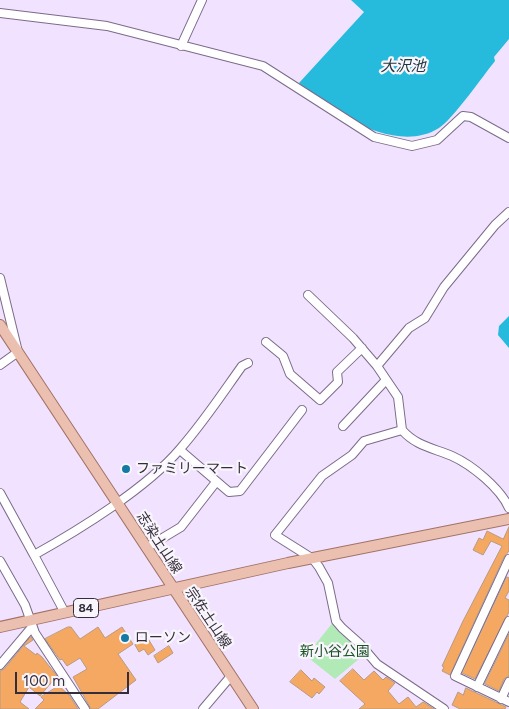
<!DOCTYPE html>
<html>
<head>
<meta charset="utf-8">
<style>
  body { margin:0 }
  #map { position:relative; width:509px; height:709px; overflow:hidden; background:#f1e3ff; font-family:Figtree,sans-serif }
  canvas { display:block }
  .scale { position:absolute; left:15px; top:672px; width:114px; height:22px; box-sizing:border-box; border:2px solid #342e3a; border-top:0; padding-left:6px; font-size:15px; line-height:18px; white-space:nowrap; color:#342e3a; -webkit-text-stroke:4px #f9f5fc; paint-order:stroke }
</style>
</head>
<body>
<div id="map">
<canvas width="509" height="709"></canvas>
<div class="scale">100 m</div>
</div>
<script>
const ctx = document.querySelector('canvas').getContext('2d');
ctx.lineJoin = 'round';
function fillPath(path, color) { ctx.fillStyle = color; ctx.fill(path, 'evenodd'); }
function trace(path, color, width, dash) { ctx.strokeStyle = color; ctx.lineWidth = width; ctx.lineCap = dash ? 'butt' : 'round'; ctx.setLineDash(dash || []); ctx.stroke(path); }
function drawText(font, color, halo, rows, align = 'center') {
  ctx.font = font + ' Figtree,"Noto Sans JP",sans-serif'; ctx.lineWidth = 4.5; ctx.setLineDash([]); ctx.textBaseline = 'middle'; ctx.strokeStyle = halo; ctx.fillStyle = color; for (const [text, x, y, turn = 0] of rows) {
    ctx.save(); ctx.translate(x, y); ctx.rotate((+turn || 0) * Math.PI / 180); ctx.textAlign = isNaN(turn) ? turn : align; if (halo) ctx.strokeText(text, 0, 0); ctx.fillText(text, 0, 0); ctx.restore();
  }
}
fillPath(new Path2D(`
  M 334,621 L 365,654 L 335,679 L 306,656 Z`), '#b2eab7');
fillPath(new Path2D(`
  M 351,0 L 509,0 L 509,39 L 494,57 L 495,61 C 483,76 452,120 439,128 C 397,155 330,113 299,83 L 364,12 Z
  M 509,316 L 509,348 L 498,335 L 499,326 Z`), '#26badc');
const building = new Path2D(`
  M 509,527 L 509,551 L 504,557 L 450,675 L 442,671 L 444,667 L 442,666 L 463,621 L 502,546 L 491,541 L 483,555 L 473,550 L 479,538 L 483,540 L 487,531 L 503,539 Z
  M 507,577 L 509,578 L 509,591 L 505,598 L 509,600 L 509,612 L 475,679 L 462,673 Z
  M 68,627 L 71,627 L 80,639 L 98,627 L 105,638 L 122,627 L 133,644 L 118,654 L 136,680 L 98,709 L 91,709 L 73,677 L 87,669 L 80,658 L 67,666 L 62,659 L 60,660 L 45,639 Z
  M 509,634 L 509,676 L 504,679 L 499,691 L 485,684 Z
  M 31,637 L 33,640 L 24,646 L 36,655 L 37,653 L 42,657 L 57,676 L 40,696 L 29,687 L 20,702 L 29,709 L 0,709 L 0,671 L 4,669 Z
  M 147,637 L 155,650 L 148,655 L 144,649 L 139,652 L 135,645 Z
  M 169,646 L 173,653 L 158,663 L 154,656 Z
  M 353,669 L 364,680 L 374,671 L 383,680 L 386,677 L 395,683 L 388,691 L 399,704 L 408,697 L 416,707 L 423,702 L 434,709 L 359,709 L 365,704 L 340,681 Z
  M 301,670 L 312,681 L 314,678 L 325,687 L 319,694 L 317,692 L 312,698 L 290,682 Z
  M 59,686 L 69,695 L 78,709 L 35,709 L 44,700 L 41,697 Z
  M 466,688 L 506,707 L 505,709 L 460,709 L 452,705 L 458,692 L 463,695 Z`);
fillPath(building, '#f4a862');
trace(building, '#b79a81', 1);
const minor = new Path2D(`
  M 0,13 L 107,26 L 263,66 L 374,137 L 412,146 L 437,140 L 463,116 L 471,117 L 509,138
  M 181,46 L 202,0
  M 0,278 L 18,352 L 0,365
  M 308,295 L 353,338 L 377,366
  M 266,342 L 283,356 L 290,374 L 320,400 L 338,382 L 337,372 L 362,348
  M 343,426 L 386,380
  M 402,430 L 398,397 L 377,366 L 409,328 L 425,318 L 444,287 L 495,225 L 509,212
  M 180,450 L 229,492 L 240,491 L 302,410
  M 0,493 L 34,555 C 79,530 147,488 180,449 C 203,423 222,394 242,366 L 248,363
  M 146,548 L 181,527 L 216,482
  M 34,555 L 65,613
  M 509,559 L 455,676 L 509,702
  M 0,561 L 25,605 L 35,633 L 85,709
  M 0,665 L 32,627
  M 477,687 L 509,621
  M 501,699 L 509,682
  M 203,709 L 231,676
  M 444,709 L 377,664 L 360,644 L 342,628 L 336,621 L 328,583 L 319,567 L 313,559 L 275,535 L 322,476 L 352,455 L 364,441 L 402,430 C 416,446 433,448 452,456 C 472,465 500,488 509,508`);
const major = new Path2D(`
  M 0,325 L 253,709
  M 0,627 L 288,563 L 509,519`);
trace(minor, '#7b6b89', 10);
trace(major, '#a27266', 12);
trace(minor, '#fff', 8);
trace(major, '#ebc0b1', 10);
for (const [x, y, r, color] of [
  [126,469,5,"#1479a5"],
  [125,638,5,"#1479a5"]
]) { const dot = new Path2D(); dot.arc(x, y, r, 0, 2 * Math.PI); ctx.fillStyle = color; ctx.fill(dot); trace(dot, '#f9f5fc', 2); }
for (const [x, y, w] of [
  [86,608,25]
]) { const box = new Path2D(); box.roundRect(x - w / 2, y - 9.5, w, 19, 4); ctx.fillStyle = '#f9f5fc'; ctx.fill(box); trace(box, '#342e3a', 1); }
drawText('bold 12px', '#342e3a', null, [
  ["84",86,608]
]);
drawText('14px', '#342e3a', '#f9f5fc', [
  ["ファミリーマート",136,469],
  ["ローソン",135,638]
], 'left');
drawText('14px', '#342e3a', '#f9f5fc', [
  ["志染土山線",159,543,57],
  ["宗佐土山線",208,618,56]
]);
drawText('14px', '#1b5226', '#f9f5fc', [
  ["新小谷公園",335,652]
]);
drawText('italic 15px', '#21373e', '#f9f5fc', [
  ["大沢池",403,67]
]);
</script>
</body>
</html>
